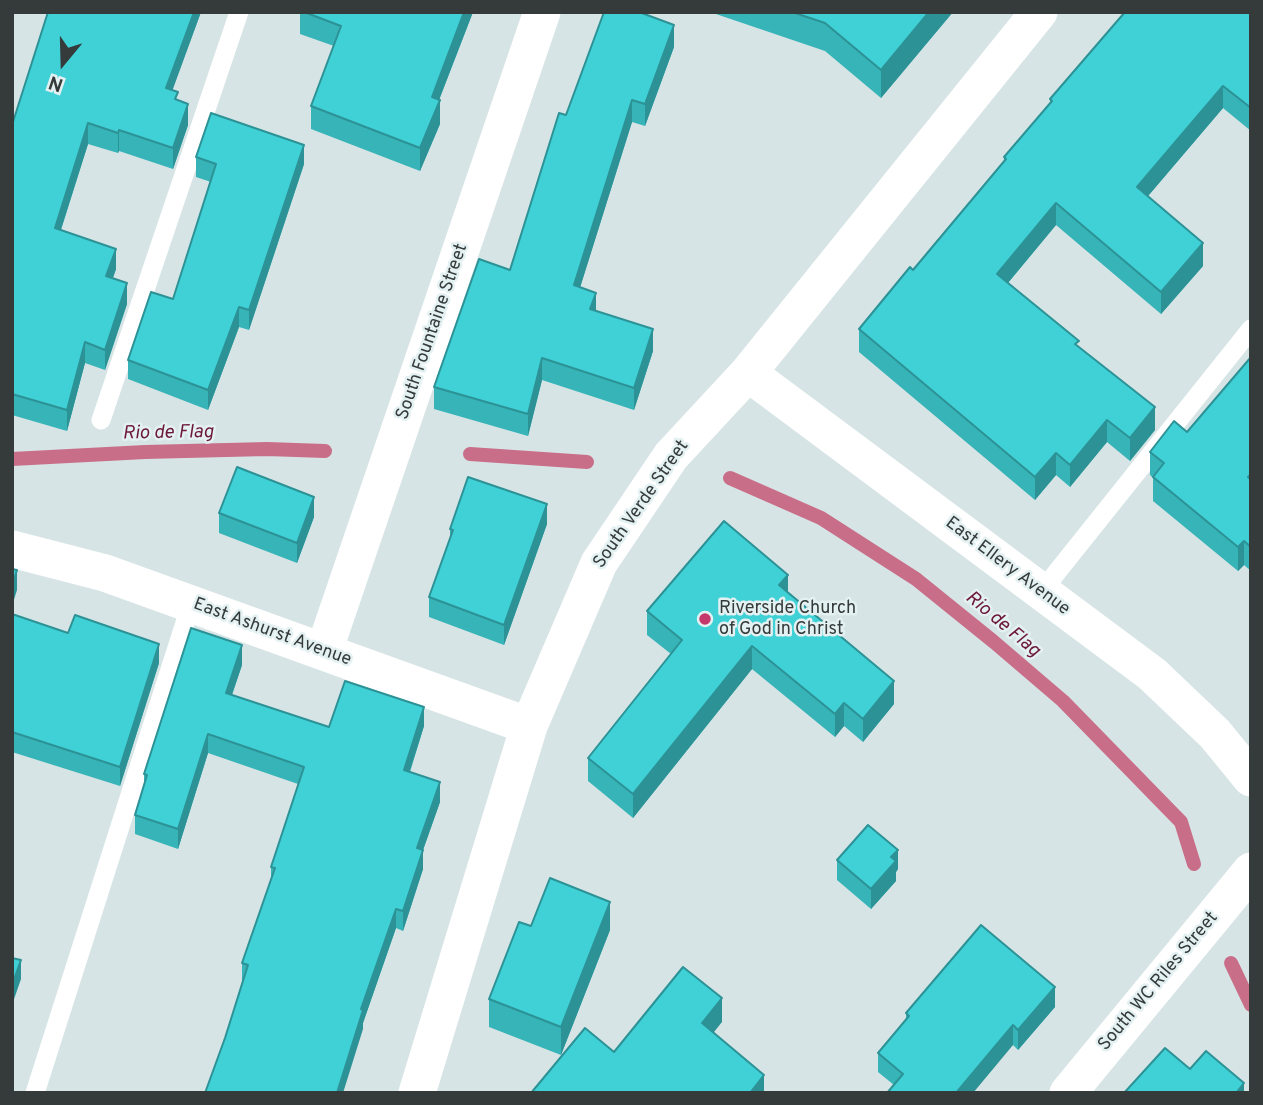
<!DOCTYPE html>
<html>
<head>
<meta charset="utf-8">
<style>
  body { margin:0 }
  #map { position:relative; width:1263px; height:1105px; overflow:hidden; background:#d7e4e5; font-family:Overpass,sans-serif }
  canvas { display:block }
  .frame { position:absolute; inset:0; border:14px solid #353a3a; pointer-events:none }
  .north { position:absolute; left:28px; top:28px; width:70px; height:70px; -webkit-text-stroke:5px #e4f1f2; paint-order:stroke; rotate:199deg; font-size:19px; font-weight:700; line-height:28px; text-align:center; color:#353a3a }
  .north::after { content:''; display:block; margin:auto; width:24px; height:32px; background:#353a3a; clip-path:polygon(50% 0,100% 100%,50% 72%,0 100%) }
</style>
</head>
<body>
<div id="map">
<canvas width="1263" height="1105"></canvas>
<div class="frame"></div>
<div class="north">N</div>
</div>
<script>
const ctx = document.querySelector('canvas').getContext('2d');
ctx.lineJoin = 'round';
function trace(path, color, width, dash) { ctx.strokeStyle = color; ctx.lineWidth = width; ctx.lineCap = dash ? 'butt' : 'round'; ctx.setLineDash(dash || []); ctx.stroke(path); }
function fillPath(path, color) { ctx.fillStyle = color; ctx.fill(path, 'evenodd'); }
function drawText(font, color, halo, rows, align = 'center') {
  ctx.font = font + ' Overpass,sans-serif'; ctx.lineWidth = 5; ctx.setLineDash([]); ctx.textBaseline = 'middle'; ctx.strokeStyle = halo; ctx.fillStyle = color; for (const [text, x, y, turn = 0] of rows) {
    ctx.save(); ctx.translate(x, y); ctx.rotate((+turn || 0) * Math.PI / 180); ctx.textAlign = isNaN(turn) ? turn : align; if (halo) ctx.strokeText(text, 0, 0); ctx.fillText(text, 0, 0); ctx.restore();
  }
}
trace(new Path2D(`
  M 470,454 L 587,462
  M 12,459 L 145,452 L 267,449 L 325,451
  M 730,478 L 821,518 L 916,579 L 994,642 L 1063,701 L 1181,822 L 1194,864
  M 1231,963 L 1251,1005`), '#c96e88', 14);
trace(new Path2D(`
  M 101,420 L 239,12
  M 1041,592 L 1251,329
  M 35,1093 L 191,604`), '#fff', 19);
trace(new Path2D(`
  M 748,373 L 1152,674 L 1215,734 L 1251,778
  M 12,549 L 105,573 L 529,726
  M 324,651 L 542,12
  M 417,1093 L 529,726 L 599,563 L 671,456 L 748,373 L 1039,12
  M 1068,1093 L 1251,871`), '#fff', 37);
fillPath(new Path2D(`
  M 201,12 L 172,90 L 188,125 L 173,169 L 119,151 L 118,153 L 88,144 L 61,230 L 116,269 L 113,278 L 127,304 L 105,370 L 85,363 L 67,431 L 12,415 L 12,125 Z
  M 300,12 L 473,12 L 439,100 L 440,124 L 420,171 L 311,129 L 311,106 L 334,46 L 300,34 Z
  M 710,12 L 953,12 L 881,98 L 825,51 Z
  M 1251,15 L 1251,131 L 1223,108 L 1148,196 L 1203,266 L 1161,314 L 1056,225 L 1008,283 L 1079,347 L 1155,430 L 1130,461 L 1107,442 L 1070,487 L 1056,475 L 1035,500 L 859,352 L 859,329 L 913,270 L 1004,162 L 1004,157 L 1050,103 L 1050,99 Z
  M 674,47 L 645,126 L 632,122 L 580,287 L 596,311 L 653,351 L 634,410 L 542,380 L 528,436 L 434,409 L 434,387 L 510,270 L 566,115 Z
  M 196,157 L 304,164 L 249,330 L 239,327 L 208,410 L 128,379 L 128,360 L 173,299 L 211,182 L 196,177 Z
  M 1251,357 L 1251,571 L 1244,565 L 1238,571 L 1153,501 L 1153,478 L 1150,475 L 1150,452 L 1187,432 Z
  M 219,513 L 314,517 L 297,563 L 219,533 Z
  M 547,524 L 504,645 L 429,617 L 429,597 L 450,539 L 450,529 Z
  M 788,592 L 894,704 L 863,742 L 844,726 L 835,737 L 752,669 L 633,818 L 588,781 L 588,758 L 671,654 L 647,635 L 647,611 Z
  M 12,614 L 159,663 L 120,786 L 12,752 Z
  M 242,665 L 232,695 L 329,727 L 424,726 L 410,772 L 440,802 L 423,850 L 423,869 L 403,931 L 396,928 L 363,1023 L 363,1029 L 225,1038 L 242,982 L 242,963 L 271,880 L 271,867 L 298,784 L 208,753 L 178,849 L 135,834 L 135,815 L 144,786 L 144,774 Z
  M 837,860 L 898,869 L 896,872 L 896,881 L 871,909 L 837,880 Z
  M 531,926 L 610,930 L 561,1055 L 489,1027 L 489,999 Z
  M 1055,1007 L 1018,1050 L 1013,1045 L 894,1085 L 878,1072 L 878,1053 L 906,1020 L 906,1013 Z`), '#36b4b8');
fillPath(new Path2D(`
  M 194,12 L 201,12 L 166,108 L 166,88 Z
  M 464,12 L 473,12 L 434,113 L 440,100 L 440,124 L 420,171 L 420,148 L 432,97 Z
  M 929,12 L 953,12 L 881,98 L 881,70 Z
  M 674,25 L 674,47 L 645,126 L 645,104 Z
  M 1223,86 L 1223,108 L 1137,209 L 1137,187 Z
  M 632,100 L 632,122 L 574,307 L 574,285 Z
  M 188,104 L 188,125 L 173,169 L 173,148 Z
  M 88,123 L 88,144 L 55,248 L 55,228 Z
  M 119,130 L 119,151 L 118,153 L 118,133 Z
  M 304,145 L 304,164 L 249,330 L 249,310 Z
  M 1056,203 L 1056,225 L 997,296 L 997,274 Z
  M 1203,243 L 1203,266 L 1161,314 L 1161,292 Z
  M 116,249 L 116,269 L 106,297 L 106,276 Z
  M 127,283 L 127,304 L 105,370 L 105,350 Z
  M 596,293 L 596,315 L 590,309 Z
  M 239,307 L 239,327 L 208,410 L 208,390 Z
  M 653,329 L 653,351 L 634,410 L 634,388 Z
  M 85,342 L 85,363 L 67,431 L 67,410 Z
  M 542,358 L 542,380 L 528,436 L 528,414 Z
  M 1155,407 L 1155,430 L 1130,461 L 1130,438 Z
  M 1107,420 L 1107,442 L 1070,487 L 1070,465 Z
  M 1056,453 L 1056,475 L 1035,500 L 1035,477 Z
  M 314,497 L 314,517 L 297,563 L 297,543 Z
  M 547,504 L 547,524 L 504,645 L 504,625 Z
  M 1244,541 L 1244,565 L 1238,571 L 1238,547 Z
  M 17,570 L 17,590 L 12,606 L 12,586 Z
  M 788,575 L 788,598 L 779,585 Z
  M 159,644 L 159,663 L 120,786 L 120,767 Z
  M 242,645 L 242,665 L 226,712 L 226,693 Z
  M 752,646 L 752,669 L 633,818 L 633,794 Z
  M 894,681 L 894,704 L 863,742 L 863,719 Z
  M 844,703 L 844,726 L 835,737 L 835,714 Z
  M 424,707 L 424,726 L 404,789 L 404,770 Z
  M 208,734 L 208,753 L 178,849 L 178,829 Z
  M 440,782 L 440,802 L 423,850 L 423,869 L 403,931 L 403,911 L 417,848 Z
  M 898,850 L 898,869 L 896,872 L 896,881 L 871,909 L 871,889 L 891,857 Z
  M 610,902 L 610,930 L 561,1055 L 561,1027 Z
  M 396,909 L 396,928 L 363,1023 L 363,1029 L 343,1093 L 337,1093 L 361,1009 Z
  M 21,960 L 21,979 L 12,1005 L 12,985 Z
  M 1055,987 L 1055,1007 L 1018,1050 L 1018,1030 Z
  M 722,998 L 722,1022 L 702,1047 L 702,1023 Z
  M 1013,1025 L 1013,1045 L 973,1093 L 956,1093 Z
  M 764,1075 L 764,1093 L 750,1093 Z
  M 1244,1083 L 1244,1093 L 1236,1093 Z`), '#2c9296');
const building = new Path2D(`
  M 48,12 L 194,12 L 166,88 L 178,92 L 175,99 L 188,104 L 173,148 L 119,130 L 118,133 L 88,123 L 55,228 L 116,249 L 106,276 L 127,283 L 105,350 L 85,342 L 67,410 L 12,394 L 12,125 Z
  M 304,12 L 464,12 L 432,97 L 440,100 L 420,148 L 311,106 L 341,26 Z
  M 604,12 L 639,12 L 674,25 L 645,104 L 632,100 L 574,285 L 596,293 L 590,309 L 653,329 L 634,388 L 542,358 L 528,414 L 434,387 L 479,259 L 510,270 L 559,113 L 566,115 Z
  M 792,12 L 929,12 L 881,70 L 825,23 Z
  M 1125,12 L 1248,12 L 1251,15 L 1251,108 L 1223,86 L 1137,187 L 1203,243 L 1161,292 L 1056,203 L 997,274 L 1079,341 L 1075,344 L 1155,407 L 1130,438 L 1107,420 L 1070,465 L 1056,453 L 1035,477 L 859,329 L 910,267 L 913,270 L 1006,159 L 1004,157 L 1052,101 L 1050,99 Z
  M 211,113 L 304,145 L 249,310 L 239,307 L 208,390 L 128,360 L 151,292 L 173,299 L 216,164 L 196,157 Z
  M 1251,357 L 1251,474 L 1248,477 L 1251,480 L 1251,547 L 1244,541 L 1238,547 L 1153,477 L 1164,463 L 1150,452 L 1174,421 L 1187,432 Z
  M 237,467 L 314,497 L 297,543 L 219,513 Z
  M 468,477 L 547,504 L 504,625 L 429,597 L 453,530 L 450,529 Z
  M 724,521 L 788,575 L 779,585 L 894,681 L 863,719 L 844,703 L 835,714 L 752,646 L 633,794 L 588,758 L 682,640 L 647,611 Z
  M 12,569 L 17,570 L 12,586 Z
  M 12,614 L 68,633 L 75,615 L 159,644 L 120,767 L 12,732 Z
  M 191,628 L 242,645 L 226,693 L 329,727 L 345,681 L 424,707 L 404,770 L 440,782 L 417,848 L 423,850 L 403,911 L 396,909 L 361,1009 L 363,1010 L 337,1093 L 205,1093 L 225,1038 L 248,965 L 242,963 L 275,868 L 271,867 L 304,767 L 208,734 L 178,829 L 135,815 L 147,775 L 144,774 Z
  M 868,825 L 898,850 L 891,857 L 896,861 L 871,889 L 837,860 Z
  M 550,878 L 610,902 L 561,1027 L 489,999 L 519,922 L 531,926 Z
  M 981,925 L 1055,987 L 1018,1030 L 1013,1025 L 956,1093 L 887,1093 L 903,1074 L 878,1053 L 909,1016 L 906,1013 Z
  M 12,958 L 21,960 L 12,985 Z
  M 683,967 L 722,998 L 702,1023 L 764,1075 L 750,1093 L 531,1093 L 585,1028 L 614,1052 Z
  M 1165,1048 L 1190,1069 L 1206,1051 L 1244,1083 L 1236,1093 L 1124,1093 Z`);
fillPath(building, '#3fd1d6');
trace(building, '#2c9296', 2);
for (const [x, y, r, color] of [
  [705,619,7,"#c4386c"]
]) { const dot = new Path2D(); dot.arc(x, y, r, 0, 2 * Math.PI); ctx.fillStyle = color; ctx.fill(dot); trace(dot, '#e4f1f2', 2.5); }
drawText('18px', '#353a3a', '#e4f1f2', [
  ["South Fountaine Street",433,332,-71],
  ["South Verde Street",642,505,-55],
  ["East Ellery Avenue",1007,567,37],
  ["East Ashurst Avenue",272,633,20],
  ["South WC Riles Street",1159,982,-50]
]);
drawText('18px', '#353a3a', '#e4f1f2', [
  ["Riverside Church",719,609],
  ["of God in Christ",719,630]
], 'left');
drawText('italic 19px', '#6c1838', '#e4f1f2', [
  ["Rio de Flag",168,434,-1],
  ["Rio de Flag",1002,625,40]
]);
</script>
</body>
</html>
